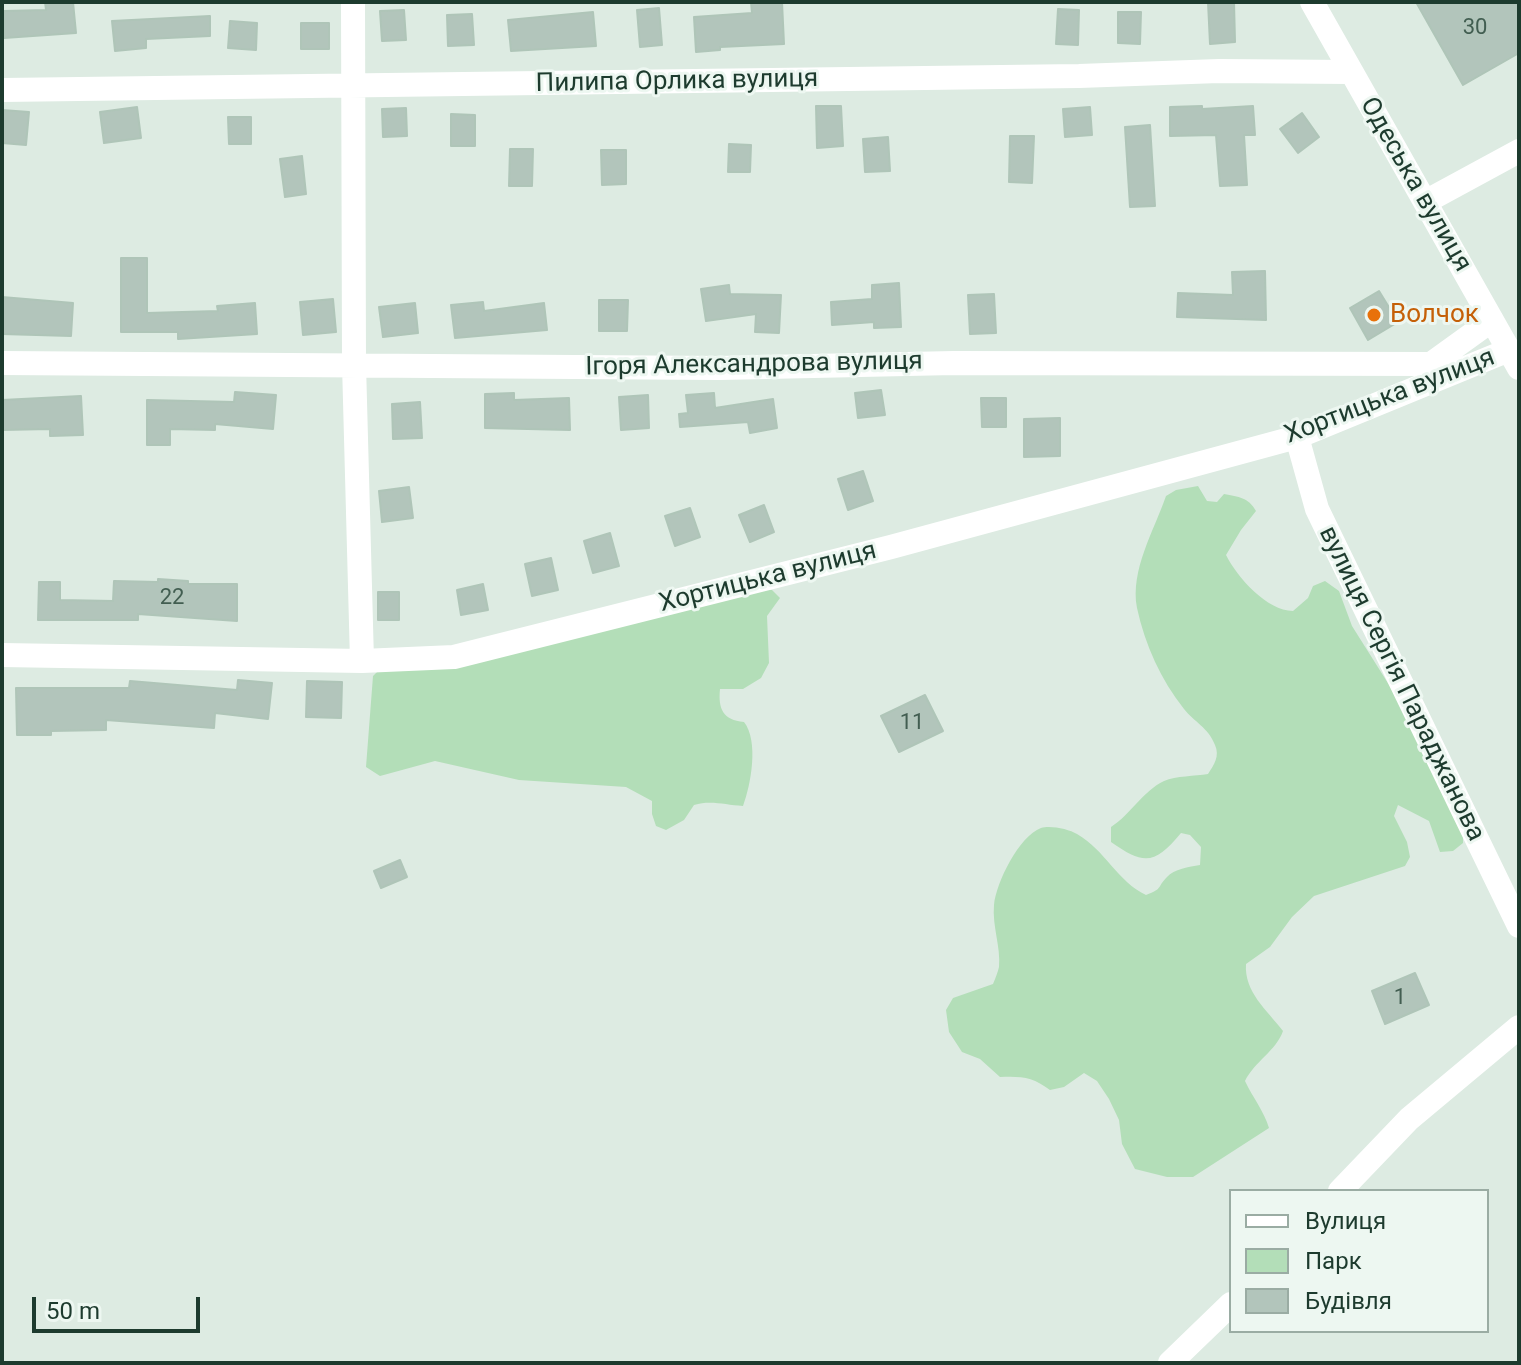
<!DOCTYPE html>
<html>
<head>
<meta charset="utf-8">
<style>
  body { margin:0 }
  #map { position:relative; width:1521px; height:1365px; overflow:hidden; background:#ddebe2; font-family:Roboto,sans-serif }
  canvas { display:block }
  .frame { position:absolute; inset:0; border:4px solid #1d3b2e; pointer-events:none }
  .legend { position:absolute; left:1229px; top:1189px; width:260px; height:144px; box-sizing:border-box; background:#edf7f1; border:2px solid #9aaca3; margin:0; padding:10px 14px; list-style:none; font-size:24px; color:#1d3b2e }
  .legend li { display:flex; align-items:center; gap:16px; height:40px }
  .legend b { width:40px; border:2px solid #9aaca3 }
  .scale { position:absolute; left:32px; top:1297px; width:168px; height:36px; box-sizing:border-box; border:4px solid #1d3b2e; border-top:0; padding-left:10px; font-size:24px; line-height:28px; white-space:nowrap; color:#1d3b2e; -webkit-text-stroke:6px #edf7f1; paint-order:stroke }
</style>
</head>
<body>
<div id="map">
<canvas width="1521" height="1365"></canvas>
<div class="frame"></div>
<ul class="legend">
<li><b style="height:10px;background:#fff"></b>Вулиця</li>
<li><b style="height:22px;background:#b3deb8"></b>Парк</li>
<li><b style="height:22px;background:#b2c5bb"></b>Будівля</li>
</ul>
<div class="scale">50 m</div>
</div>
<script>
const ctx = document.querySelector('canvas').getContext('2d');
ctx.lineJoin = 'round';
function fillPath(path, color) { ctx.fillStyle = color; ctx.fill(path, 'evenodd'); }
function trace(path, color, width, dash) { ctx.strokeStyle = color; ctx.lineWidth = width; ctx.lineCap = dash ? 'butt' : 'round'; ctx.setLineDash(dash || []); ctx.stroke(path); }
function drawText(font, color, halo, rows, align = 'center') {
  ctx.font = font + ' Roboto,sans-serif'; ctx.lineWidth = 6; ctx.setLineDash([]); ctx.textBaseline = 'middle'; ctx.strokeStyle = halo; ctx.fillStyle = color; for (const [text, x, y, turn = 0] of rows) {
    ctx.save(); ctx.translate(x, y); ctx.rotate((+turn || 0) * Math.PI / 180); ctx.textAlign = isNaN(turn) ? turn : align; if (halo) ctx.strokeText(text, 0, 0); ctx.fillText(text, 0, 0); ctx.restore();
  }
}
fillPath(new Path2D(`
  M 1198,486 L 1207,501 L 1217,502 L 1224,494 C 1239,497 1248,497 1256,511 L 1241,530 L 1226,555 C 1237,577 1267,611 1293,611 L 1308,598 L 1313,586 L 1325,581 L 1339,591 L 1352,626 L 1403,707 L 1463,833 L 1463,843 L 1453,851 L 1440,852 L 1429,821 L 1398,805 L 1394,816 L 1407,842 L 1410,857 L 1405,866 L 1314,896 L 1292,917 L 1270,947 L 1246,964 C 1244,992 1267,1010 1283,1031 C 1276,1051 1255,1061 1245,1081 C 1253,1098 1264,1111 1269,1128 L 1193,1177 L 1167,1177 L 1135,1169 L 1122,1144 L 1119,1120 L 1109,1099 L 1097,1081 L 1084,1073 L 1064,1087 L 1050,1090 C 1033,1077 1021,1076 1000,1077 L 980,1059 L 962,1052 L 949,1032 L 946,1010 L 953,998 L 993,984 C 995,979 998,972 999,967 C 1001,947 992,926 994,905 C 996,883 1019,836 1041,828 C 1050,825 1069,829 1077,834 C 1105,850 1118,882 1146,895 C 1164,888 1156,888 1167,877 C 1174,869 1189,867 1200,865 L 1201,847 L 1190,835 L 1181,833 C 1155,864 1145,866 1111,842 L 1111,827 C 1130,815 1143,791 1164,781 C 1176,776 1195,776 1208,774 C 1214,765 1220,756 1215,745 C 1208,727 1194,722 1184,709 C 1161,680 1145,645 1137,608 C 1130,570 1154,531 1166,496 L 1176,490 Z
  M 753,589 L 772,590 L 780,598 L 767,616 L 769,663 L 761,678 L 743,689 L 720,689 C 718,709 723,720 744,722 C 759,741 751,785 743,806 C 725,805 711,800 694,805 L 684,820 L 666,830 L 656,826 L 652,814 L 652,801 L 626,787 L 519,780 L 435,761 L 380,776 L 366,767 L 373,676 L 382,667 Z`), '#b3deb8');
const building = new Path2D(`
  M 45,2 L 73,2 L 76,33 L 4,38 L 4,11 L 46,10 Z
  M 751,2 L 782,2 L 784,44 L 720,47 L 720,50 L 696,52 L 694,17 L 752,13 Z
  M 1208,2 L 1234,2 L 1235,42 L 1210,44 Z
  M 1416,2 L 1519,2 L 1519,53 L 1463,85 Z
  M 659,8 L 662,45 L 640,47 L 637,10 Z
  M 1058,9 L 1079,10 L 1078,45 L 1056,44 Z
  M 404,10 L 406,40 L 382,41 L 380,11 Z
  M 593,12 L 596,46 L 511,51 L 508,20 Z
  M 1118,12 L 1141,12 L 1140,44 L 1118,43 Z
  M 472,14 L 474,45 L 448,46 L 447,15 Z
  M 210,16 L 210,36 L 146,39 L 146,48 L 115,51 L 112,21 Z
  M 230,21 L 257,23 L 256,50 L 228,48 Z
  M 301,23 L 329,23 L 329,49 L 301,49 Z
  M 816,106 L 841,106 L 843,146 L 817,148 Z
  M 1202,106 L 1202,109 L 1253,106 L 1255,135 L 1244,135 L 1247,185 L 1220,186 L 1216,135 L 1170,136 L 1170,107 Z
  M 137,107 L 141,138 L 104,143 L 100,112 Z
  M 1090,107 L 1092,135 L 1065,137 L 1063,109 Z
  M 406,108 L 407,136 L 383,137 L 382,109 Z
  M 2,110 L 29,112 L 26,145 L 2,143 Z
  M 1302,113 L 1319,137 L 1298,153 L 1280,129 Z
  M 451,114 L 475,115 L 475,146 L 451,146 Z
  M 228,117 L 251,117 L 251,144 L 229,144 Z
  M 1150,125 L 1155,206 L 1130,207 L 1125,127 Z
  M 1010,136 L 1034,136 L 1032,183 L 1009,182 Z
  M 888,137 L 890,171 L 865,172 L 863,139 Z
  M 729,144 L 751,145 L 750,172 L 728,172 Z
  M 510,149 L 533,149 L 532,186 L 509,186 Z
  M 601,150 L 626,150 L 626,184 L 602,185 Z
  M 302,156 L 306,194 L 285,197 L 280,159 Z
  M 121,258 L 147,258 L 147,313 L 218,311 L 217,306 L 255,303 L 257,334 L 178,339 L 178,332 L 121,332 Z
  M 1265,271 L 1266,320 L 1177,317 L 1178,293 L 1233,295 L 1232,272 Z
  M 899,283 L 901,327 L 874,328 L 874,322 L 832,325 L 831,302 L 872,299 L 872,285 Z
  M 729,285 L 730,294 L 781,295 L 779,333 L 755,332 L 756,314 L 706,321 L 701,289 Z
  M 1379,291 L 1398,322 L 1368,340 L 1350,308 Z
  M 994,294 L 996,333 L 970,334 L 968,295 Z
  M 2,297 L 73,303 L 71,336 L 2,334 Z
  M 333,299 L 336,332 L 303,335 L 300,302 Z
  M 599,300 L 628,300 L 627,331 L 599,331 Z
  M 483,302 L 484,311 L 544,303 L 547,330 L 455,338 L 451,305 Z
  M 415,303 L 418,333 L 383,337 L 379,307 Z
  M 881,390 L 885,415 L 858,418 L 855,393 Z
  M 235,392 L 276,395 L 273,429 L 215,424 L 215,430 L 170,429 L 170,445 L 147,445 L 147,400 L 234,402 Z
  M 514,393 L 514,400 L 569,398 L 570,430 L 485,428 L 485,394 Z
  M 714,393 L 715,408 L 773,399 L 777,428 L 750,433 L 748,422 L 680,427 L 679,414 L 688,413 L 686,395 Z
  M 648,395 L 649,428 L 621,430 L 619,397 Z
  M 81,396 L 83,435 L 50,436 L 50,429 L 2,430 L 2,400 Z
  M 981,398 L 1006,398 L 1006,427 L 982,427 Z
  M 420,402 L 422,438 L 393,439 L 392,404 Z
  M 1060,418 L 1060,456 L 1024,457 L 1024,419 Z
  M 863,471 L 873,501 L 848,510 L 838,479 Z
  M 409,487 L 413,518 L 382,522 L 379,491 Z
  M 764,505 L 774,532 L 750,542 L 739,515 Z
  M 690,508 L 700,537 L 675,546 L 665,516 Z
  M 610,533 L 619,566 L 593,573 L 584,541 Z
  M 551,558 L 558,590 L 532,596 L 525,564 Z
  M 158,579 L 188,581 L 188,584 L 237,584 L 237,621 L 138,614 L 138,620 L 38,620 L 39,582 L 60,582 L 60,600 L 113,601 L 114,581 L 158,582 Z
  M 483,584 L 488,610 L 461,615 L 457,590 Z
  M 378,592 L 399,592 L 399,620 L 378,620 Z
  M 238,680 L 272,683 L 268,719 L 215,713 L 214,728 L 106,720 L 106,730 L 51,731 L 51,735 L 17,735 L 16,688 L 129,688 L 130,681 L 237,690 Z
  M 307,681 L 342,682 L 341,718 L 306,717 Z
  M 925,695 L 943,731 L 899,752 L 881,716 Z
  M 400,860 L 407,877 L 381,888 L 374,871 Z
  M 1415,973 L 1429,1005 L 1385,1024 L 1372,991 Z`);
fillPath(building, '#b2c5bb');
trace(building, '#afc5b8', 2);
trace(new Path2D(`
  M 353,2 L 354,364 L 362,661
  M 1312,2 L 1519,368
  M 2,90 L 1079,76 L 1219,71 L 1351,72
  M 1425,202 L 1519,151
  M 2,363 L 719,368 L 954,363 L 1431,364 L 1492,320
  M 1297,437 L 1317,509 L 1519,926
  M 2,655 L 362,661 L 454,657 L 891,547 L 1297,437 L 1509,350
  M 1340,1191 L 1409,1119 L 1519,1027
  M 1170,1363 L 1231,1304`), '#fff', 24);
for (const [x, y, r, color] of [
  [1374,315,8,"#e8710a"]
]) { const dot = new Path2D(); dot.arc(x, y, r, 0, 2 * Math.PI); ctx.fillStyle = color; ctx.fill(dot); trace(dot, '#edf7f1', 3); }
drawText('22px', '#425e51', null, [
  ["30",1475,28],
  ["22",172,598],
  ["11",912,723],
  ["1",1400,998]
]);
drawText('26px', '#1d3b2e', '#edf7f1', [
  ["Пилипа Орлика вулиця",677,82,-1],
  ["Одеська вулиця",1415,185,60],
  ["Ігоря Александрова вулиця",754,365,-1],
  ["Хортицька вулиця",1390,397,-21],
  ["Хортицька вулиця",768,578,-14],
  ["вулиця Сергія Параджанова",1401,684,64]
]);
drawText('26px', '#c56008', '#edf7f1', [
  ["Волчок",1390,315]
], 'left');
</script>
</body>
</html>
